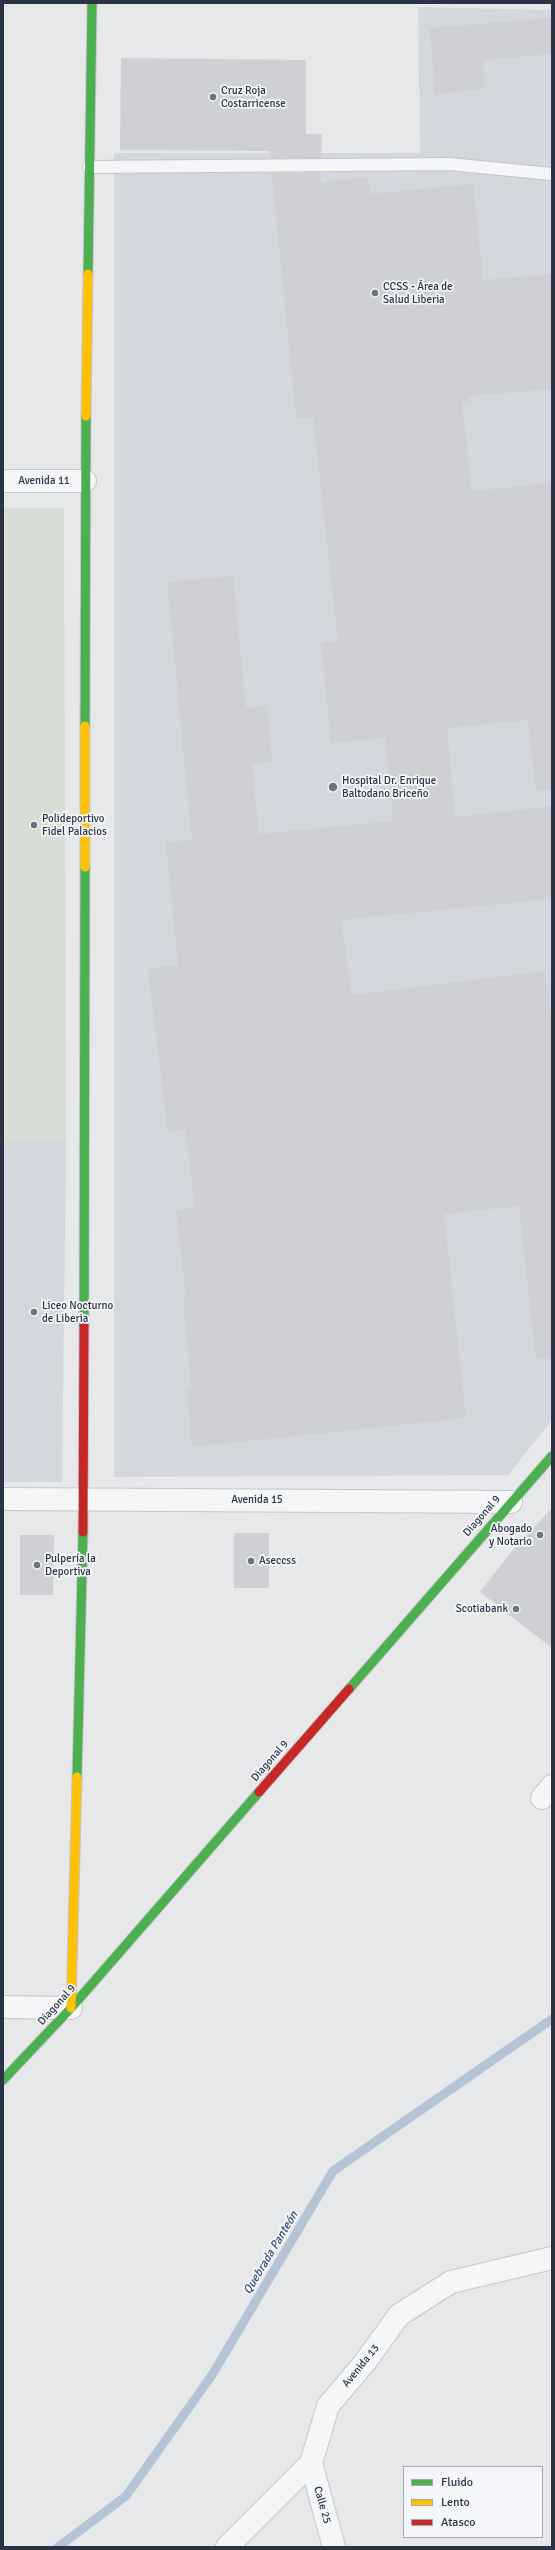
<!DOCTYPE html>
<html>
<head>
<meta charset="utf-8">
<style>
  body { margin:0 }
  #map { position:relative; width:555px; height:2550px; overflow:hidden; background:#e6e8ea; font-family:Signika,sans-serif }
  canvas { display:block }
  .frame { position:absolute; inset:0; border:4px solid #2b3445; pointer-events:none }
  .legend { position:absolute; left:403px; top:2466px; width:140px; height:72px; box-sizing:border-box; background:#f4f6f9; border:1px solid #a4a8b1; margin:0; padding:5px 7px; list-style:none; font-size:12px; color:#2b3445 }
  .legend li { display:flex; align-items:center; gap:8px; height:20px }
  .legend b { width:20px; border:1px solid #a4a8b1 }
</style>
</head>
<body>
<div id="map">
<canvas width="555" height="2550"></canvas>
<div class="frame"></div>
<ul class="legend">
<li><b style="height:5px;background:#4caf50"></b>Fluido</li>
<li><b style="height:5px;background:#ffc107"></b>Lento</li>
<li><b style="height:5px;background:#c62828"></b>Atasco</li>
</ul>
</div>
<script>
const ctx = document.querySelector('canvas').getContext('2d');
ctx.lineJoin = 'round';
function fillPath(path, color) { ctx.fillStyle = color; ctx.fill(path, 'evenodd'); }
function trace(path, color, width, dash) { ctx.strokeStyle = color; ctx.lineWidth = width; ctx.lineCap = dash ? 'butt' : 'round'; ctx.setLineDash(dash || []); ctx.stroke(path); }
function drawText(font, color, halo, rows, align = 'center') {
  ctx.font = font + ' Signika,sans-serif'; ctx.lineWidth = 3.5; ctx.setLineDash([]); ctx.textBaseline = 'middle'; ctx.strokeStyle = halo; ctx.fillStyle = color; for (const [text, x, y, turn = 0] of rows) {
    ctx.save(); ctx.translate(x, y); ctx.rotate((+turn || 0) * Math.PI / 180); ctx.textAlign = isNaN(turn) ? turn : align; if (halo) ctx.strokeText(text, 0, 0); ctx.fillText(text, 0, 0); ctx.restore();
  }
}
fillPath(new Path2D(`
  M 418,7 L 552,10 L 552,1420 L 508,1475 L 114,1477 L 114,153 L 420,153 Z
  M 3,1142 L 66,1142 L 62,1482 L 3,1482 Z`), '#d4d7dd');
fillPath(new Path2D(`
  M 3,508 L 64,508 L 66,1142 L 3,1142 Z`), '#d6ded6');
trace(new Path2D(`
  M 58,2547 L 126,2496 L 212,2375 L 333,2171 L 552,2019`), '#b4c4d5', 9);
fillPath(new Path2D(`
  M 552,18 L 552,54 L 483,60 L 485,89 L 435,94 L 430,28 Z
  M 121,58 L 306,60 L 306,134 L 322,134 L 321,158 L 271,158 L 270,151 L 120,150 Z
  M 272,173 L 321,173 L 321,182 L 368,177 L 370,194 L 473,184 L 483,280 L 552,274 L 552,389 L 469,396 L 470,402 L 462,403 L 472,491 L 552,483 L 552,790 L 536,791 L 528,720 L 447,728 L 455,817 L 552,806 L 552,899 L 341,920 L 352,995 L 545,971 L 552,1025 L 552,1359 L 536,1359 L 519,1206 L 444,1214 L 466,1418 L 192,1447 L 187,1390 L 192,1390 L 183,1298 L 186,1298 L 176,1210 L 195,1207 L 185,1129 L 168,1132 L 148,969 L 178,965 L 166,842 L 192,840 L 167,582 L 233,576 L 246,708 L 267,705 L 272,762 L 252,764 L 259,834 L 393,821 L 385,738 L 331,743 L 321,643 L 338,641 L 313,417 L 296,419 Z
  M 552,1508 L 552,1648 L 480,1592 L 512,1551 Z
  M 234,1533 L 269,1533 L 269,1588 L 234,1588 Z
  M 20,1535 L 54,1535 L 53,1595 L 20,1595 Z`), '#ced0d3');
const lane = new Path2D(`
  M 89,167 L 449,164 L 552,174`);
const street = new Path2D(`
  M 3,481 L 85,481
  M 3,1499 L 511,1502
  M 542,1798 L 552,1786
  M 3,2007 L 71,2008
  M 311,2463 L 334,2547
  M 227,2547 L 311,2463 L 328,2406 L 366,2361 L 399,2315 L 451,2282 L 552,2258`);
const fast = new Path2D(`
  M 88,274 L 92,3
  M 85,726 L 86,416
  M 84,1325 L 85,867
  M 349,1689 L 552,1456
  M 77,1777 L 83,1532
  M 3,2080 L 71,2008 L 259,1792`);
const slow = new Path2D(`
  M 86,416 L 88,274
  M 85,867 L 85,726
  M 71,2008 L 77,1777`);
const jam = new Path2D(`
  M 83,1532 L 84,1325
  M 259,1792 L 349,1689`);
trace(lane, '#c4c6c8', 14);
trace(street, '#c4c6c8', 24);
trace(fast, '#c4c6c8', 11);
trace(slow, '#c4c6c8', 11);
trace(jam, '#c4c6c8', 11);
trace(lane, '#f5f6f7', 12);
trace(street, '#f5f6f7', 22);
trace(fast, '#4caf50', 9);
trace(slow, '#ffc107', 9);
trace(jam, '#c62828', 9);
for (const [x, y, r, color] of [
  [213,97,4,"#6c737f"],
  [375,293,4,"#6c737f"],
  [333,787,5,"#6c737f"],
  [34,825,4,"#6c737f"],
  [34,1312,4,"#6c737f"],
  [540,1535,4,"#6c737f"],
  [251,1561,4,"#6c737f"],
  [37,1565,4,"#6c737f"],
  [516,1609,4,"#6c737f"]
]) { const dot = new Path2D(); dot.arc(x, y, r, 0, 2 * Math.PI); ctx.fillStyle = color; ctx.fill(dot); trace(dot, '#f4f6f9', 1.5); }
drawText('11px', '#2b3445', '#f4f6f9', [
  ["Cruz Roja",221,91],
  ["Costarricense",221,104],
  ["CCSS - Área de",383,287],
  ["Salud Liberia",383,300],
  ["Hospital Dr. Enrique",342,781],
  ["Baltodano Briceño",342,794],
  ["Polideportivo",42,819],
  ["Fidel Palacios",42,832],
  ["Liceo Nocturno",42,1306],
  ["de Liberia",42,1319],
  ["Abogado",532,1529,"right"],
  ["y Notario",532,1542,"right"],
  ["Pulpería la",45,1559],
  ["Deportiva",45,1572],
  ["Aseccss",259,1561],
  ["Scotiabank",508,1609,"right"]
], 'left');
drawText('11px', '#2b3445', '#f4f6f9', [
  ["Avenida 11",44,481],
  ["Avenida 15",257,1500],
  ["Diagonal 9",482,1516,-49],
  ["Diagonal 9",270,1761,-49],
  ["Diagonal 9",57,2005,-48],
  ["Avenida 13",361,2366,-51],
  ["Calle 25",322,2505,74]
]);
drawText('italic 12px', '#34527a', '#f4f6f9', [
  ["Quebrada Panteón",271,2253,-59]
]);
</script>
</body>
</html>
